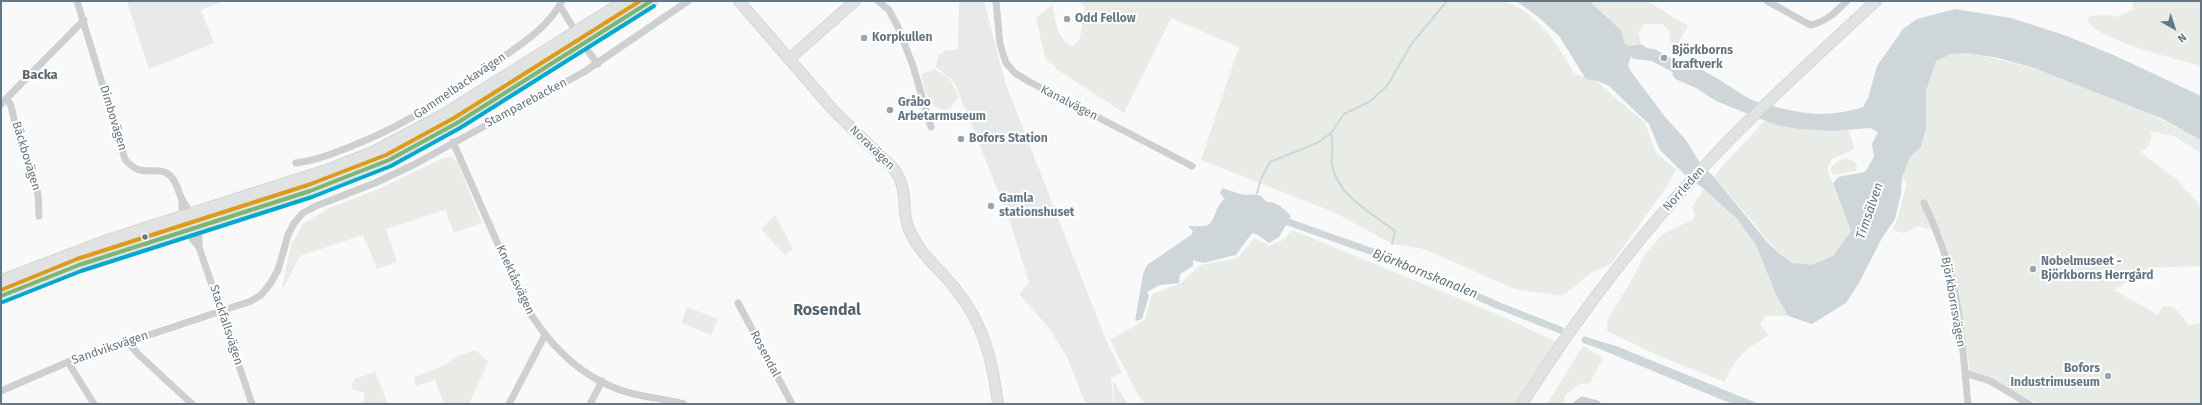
<!DOCTYPE html>
<html>
<head>
<meta charset="utf-8">
<style>
  body { margin:0 }
  #map { position:relative; width:2202px; height:405px; overflow:hidden; background:#f9f9f9; font-family:"Fira Sans",sans-serif }
  canvas { display:block }
  .frame { position:absolute; inset:0; border:2px solid #657683; pointer-events:none }
  .north { position:absolute; left:2154px; top:8px; width:40px; height:40px; -webkit-text-stroke:3px #fff; paint-order:stroke; rotate:141deg; font-size:11px; font-weight:700; line-height:16px; text-align:center; color:#657683 }
  .north::after { content:''; display:block; margin:auto; width:14px; height:18px; background:#657683; clip-path:polygon(50% 0,100% 100%,50% 72%,0 100%) }
</style>
</head>
<body>
<div id="map">
<canvas width="2202" height="405"></canvas>
<div class="frame"></div>
<div class="north">N</div>
</div>
<script>
const ctx = document.querySelector('canvas').getContext('2d');
ctx.lineJoin = 'round';
function fillPath(path, color) { ctx.fillStyle = color; ctx.fill(path, 'evenodd'); }
function trace(path, color, width, dash) { ctx.strokeStyle = color; ctx.lineWidth = width; ctx.lineCap = dash ? 'butt' : 'round'; ctx.setLineDash(dash || []); ctx.stroke(path); }
function drawText(font, color, halo, rows, align = 'center') {
  ctx.font = font + ' "Fira Sans",sans-serif'; ctx.lineWidth = 4; ctx.setLineDash([]); ctx.textBaseline = 'middle'; ctx.strokeStyle = halo; ctx.fillStyle = color; for (const [text, x, y, turn = 0] of rows) {
    ctx.save(); ctx.translate(x, y); ctx.rotate((+turn || 0) * Math.PI / 180); ctx.textAlign = isNaN(turn) ? turn : align; if (halo) ctx.strokeText(text, 0, 0); ctx.fillText(text, 0, 0); ctx.restore();
  }
}
fillPath(new Path2D(`
  M 127,1 L 224,1 L 201,10 L 214,43 L 149,69 Z
  M 959,1 L 984,1 L 1006,85 L 1106,340 L 1122,373 L 1111,378 L 1113,404 L 1086,404 L 1067,357 L 1049,328 L 1019,294 L 1029,283 L 1010,221 L 956,86 L 950,78 L 936,67 L 938,55 L 947,50 L 958,50 Z`), '#e8e9e9');
fillPath(new Path2D(`
  M 1078,1 L 1503,1 C 1540,13 1555,43 1575,74 L 1595,80 L 1645,123 L 1656,153 L 1676,169 L 1668,185 L 1611,264 L 1591,273 L 1563,296 L 1515,289 L 1424,249 L 1392,244 L 1336,213 L 1201,160 L 1239,47 L 1171,18 L 1124,113 L 1058,70 L 1045,58 L 1036,18 L 1052,5 L 1058,31 L 1065,42 L 1072,46 L 1075,45 L 1080,38 L 1085,8 Z
  M 1589,1 L 1647,1 L 1688,26 L 1676,47 L 1670,43 L 1669,31 L 1663,24 L 1644,24 L 1638,33 L 1641,44 L 1630,46 L 1625,44 L 1621,30 Z
  M 2132,1 L 2201,1 L 2201,66 C 2178,59 2096,40 2087,20 L 2090,16 L 2108,15 L 2115,17 L 2134,10 Z
  M 1967,53 C 2048,67 2130,101 2201,140 L 2201,153 L 2174,136 L 2149,131 L 2152,136 L 2148,147 L 2141,152 L 2177,180 L 2201,206 L 2201,266 L 2148,268 L 2114,290 L 2158,315 L 2162,306 L 2174,307 L 2189,325 L 2201,323 L 2201,404 L 2038,404 L 2018,393 L 1970,372 C 1964,325 1958,276 1941,232 L 1938,233 L 1935,226 L 1930,229 L 1918,226 L 1904,233 L 1892,230 L 1897,220 L 1907,182 L 1902,177 L 1910,157 L 1921,147 L 1926,128 L 1926,91 L 1935,61 L 1951,54 Z
  M 934,69 L 949,78 L 959,96 L 950,109 L 943,110 L 932,105 C 927,95 922,86 922,74 Z
  M 1765,120 C 1791,130 1821,132 1848,130 L 1855,149 L 1832,159 L 1827,169 L 1851,231 C 1846,238 1840,250 1833,256 C 1797,284 1772,245 1752,221 C 1739,206 1727,191 1714,177 C 1729,156 1749,140 1765,120 Z
  M 451,157 L 458,163 L 482,223 L 454,233 L 445,210 L 386,229 L 397,262 L 377,269 L 363,235 L 300,256 L 284,287 L 282,287 L 291,245 L 303,224 L 327,209 L 381,188 L 443,158 Z
  M 1845,158 L 1855,162 L 1857,167 L 1856,171 L 1835,175 L 1831,172 L 1831,167 L 1840,160 Z
  M 1704,189 C 1723,206 1743,223 1756,245 C 1769,268 1775,293 1788,316 L 1765,316 L 1760,324 L 1769,335 C 1748,347 1733,359 1725,382 L 1659,356 L 1607,331 L 1608,319 L 1633,278 L 1645,254 L 1663,234 L 1683,224 L 1692,221 L 1695,215 L 1692,207 Z
  M 775,215 L 793,249 L 785,255 L 761,229 Z
  M 1292,230 L 1506,318 L 1556,342 L 1515,404 L 1145,404 L 1138,395 L 1110,340 L 1145,320 L 1152,294 L 1181,283 L 1200,265 L 1238,258 L 1254,238 L 1269,246 L 1283,240 Z
  M 687,307 L 718,319 L 711,335 L 681,323 Z
  M 1583,346 L 1603,358 L 1590,383 L 1580,384 L 1566,394 L 1563,404 L 1547,404 Z
  M 476,350 L 488,362 L 469,404 L 444,404 L 435,380 L 416,386 L 414,377 L 445,365 L 455,357 Z
  M 375,372 L 388,404 L 363,404 L 365,393 L 351,389 L 354,379 Z
  M 1113,380 L 1127,403 L 1128,404 L 1114,404 Z`), '#e8ebe6');
fillPath(new Path2D(`
  M 1516,1 L 1589,1 L 1621,30 L 1625,44 L 1630,46 L 1641,44 L 1653,52 L 1650,57 L 1641,56 L 1640,59 L 1631,56 L 1628,66 L 1632,73 L 1666,118 L 1686,140 L 1700,163 L 1714,177 L 1768,243 L 1780,254 L 1793,263 L 1812,265 L 1833,256 L 1851,231 L 1833,183 L 1838,177 L 1865,172 L 1874,157 L 1872,144 L 1878,132 L 1870,128 L 1832,131 L 1799,129 L 1776,125 L 1716,101 L 1696,88 L 1675,79 L 1672,74 L 1677,62 C 1691,58 1737,92 1752,100 C 1759,103 1768,104 1776,107 C 1808,115 1831,117 1863,107 L 1868,98 L 1877,66 L 1903,29 L 1917,19 L 1955,9 L 2011,18 L 2064,35 L 2116,56 L 2201,96 L 2201,140 L 2161,118 L 2034,68 L 1998,58 L 1967,53 L 1951,54 L 1936,61 L 1926,91 L 1926,128 L 1921,147 L 1910,157 L 1902,177 L 1901,194 L 1895,219 L 1882,238 L 1859,283 L 1846,303 L 1812,324 L 1788,316 L 1776,294 L 1756,245 L 1737,219 L 1704,189 L 1687,177 L 1660,150 L 1649,124 L 1634,110 L 1609,86 L 1598,81 L 1586,79 L 1559,36 L 1537,16 Z
  M 1222,188 C 1228,190 1234,192 1241,194 C 1252,197 1259,190 1266,202 C 1277,201 1284,209 1291,216 L 1279,237 L 1269,243 L 1258,235 L 1252,233 L 1236,255 L 1203,263 L 1193,260 L 1193,266 L 1180,274 L 1179,283 L 1160,285 L 1147,292 L 1149,296 L 1142,319 L 1135,321 L 1143,274 L 1147,265 L 1191,235 L 1193,231 L 1188,226 C 1194,226 1203,227 1208,225 C 1216,220 1215,205 1225,199 L 1220,193 Z
  M 1592,339 L 1616,346 L 1759,404 L 1734,404 L 1720,399 L 1600,349 L 1588,343 Z`), '#ced6d9');
trace(new Path2D(`
  M 1331,133 C 1334,145 1331,154 1332,164 C 1337,196 1372,213 1395,231 L 1392,244
  M 1257,193 L 1261,179 L 1270,162 L 1317,143 L 1331,133 L 1344,114 L 1369,102 L 1387,86 L 1412,43 L 1447,1
  M 1390,258 L 1390,252`), '#ced6d9', 2);
trace(new Path2D(`
  M 1288,222 L 1390,258 L 1497,305 L 1560,330
  M 1585,340 L 1596,344`), '#ced6d9', 7);
trace(new Path2D(`
  M 1636,53 L 1653,55 L 1689,74`), '#ced6d9', 12);
const secondary = new Path2D(`
  M 739,1 L 834,111 L 893,168 C 911,191 899,210 911,234 C 922,256 942,271 957,291 C 984,324 993,363 998,404
  M 789,59 L 855,1
  M 1522,404 C 1582,308 1652,219 1731,138 C 1778,91 1827,46 1876,1`);
const highway = new Path2D(`
  M 1,282 L 106,242 L 328,171 L 374,153 L 440,118 L 627,1
  M 1,296 L 79,265 L 310,191 L 389,160 L 457,123 L 651,1`);
trace(secondary, '#d5d6d7', 12);
trace(highway, '#d5d6d6', 15);
trace(new Path2D(`
  M 77,1 L 125,159 C 142,182 160,161 173,179 C 177,184 178,191 181,197 C 184,205 189,206 189,216
  M 878,1 L 889,10 L 898,27 L 913,66 L 931,127
  M 996,1 L 1000,44 L 1006,63 L 1015,73 L 1028,81 L 1192,166
  M 1767,1 L 1810,25 C 1826,22 1836,12 1847,1
  M 560,6 L 574,29
  M 588,51 L 598,64
  M 7,98 L 11,106 L 18,136 L 32,170 L 38,194 L 39,216
  M 1,104 L 84,20
  M 453,142 L 523,301 C 546,343 582,380 630,393 C 648,398 667,399 684,404
  M 296,163 C 318,160 337,152 357,144 C 411,122 457,91 503,57 C 526,41 549,26 562,1
  M 182,201 L 182,208 L 189,216
  M 1924,203 C 1932,220 1939,237 1945,255 C 1961,301 1963,356 1968,404
  M 194,227 L 199,236 L 199,247 L 252,404
  M 194,228 L 192,239 L 199,247
  M 738,303 L 792,404
  M 128,342 L 138,354 L 192,404
  M 68,362 L 94,404
  M 1965,373 L 1990,381 L 2029,404
  M 1,391 L 68,362 L 251,301 L 261,295 L 270,284 L 278,270 L 288,235 L 294,223 L 303,213 L 316,206 L 375,183 L 413,165 L 584,72 L 688,1
  M 509,404 L 545,335
  M 590,404 L 602,381
  M 1577,404 L 1582,400 L 1597,404`), '#cecfd0', 7);
trace(secondary, '#e1e2e2', 10);
trace(highway, '#e1e2e2', 13);
trace(new Path2D(`
  M 1,296 L 79,265 L 310,191 L 389,160 L 457,123 L 651,1`), '#7bb672', 4);
trace(new Path2D(`
  M 3,302 L 81,271 L 312,197 L 391,166 L 460,128 L 654,6`), '#00a9ce', 4);
trace(new Path2D(`
  M 1,290 L 77,259 L 308,185 L 386,155 L 454,118 L 640,1`), '#da9c1a', 4);
for (const [x, y, r, color] of [
  [1067,19,4,"#99a4ac"],
  [864,38,4,"#99a4ac"],
  [1664,58,4,"#99a4ac"],
  [890,110,4,"#99a4ac"],
  [961,139,4,"#99a4ac"],
  [991,206,4,"#99a4ac"],
  [145,237,3.5,"#657683"],
  [2033,269,4,"#99a4ac"],
  [2108,376,4,"#99a4ac"]
]) { const dot = new Path2D(); dot.arc(x, y, r, 0, 2 * Math.PI); ctx.fillStyle = color; ctx.fill(dot); trace(dot, '#fff', 1.5); }
drawText('bold 12px', '#657683', '#fff', [
  ["Odd Fellow",1075,19],
  ["Korpkullen",872,38],
  ["Björkborns",1672,51],
  ["kraftverk",1672,65],
  ["Gråbo",898,103],
  ["Arbetarmuseum",898,117],
  ["Bofors Station",969,139],
  ["Gamla",999,199],
  ["stationshuset",999,213],
  ["Nobelmuseet -",2041,262],
  ["Björkborns Herrgård",2041,276],
  ["Bofors",2100,369,"right"],
  ["Industrimuseum",2100,383,"right"]
], 'left');
drawText('12px', '#657683', '#fff', [
  ["Gammelbackavägen",460,86,-34],
  ["Stamparebacken",526,103,-28],
  ["Kanalvägen",1069,103,27],
  ["Dimbovägen",113,118,73],
  ["Noravägen",872,148,44],
  ["Bäckbovägen",26,156,73],
  ["Norrleden",1684,189,-48],
  ["Knektåsvägen",515,280,65],
  ["Björkbornsvägen",1953,302,80],
  ["Stackfallsvägen",226,325,72],
  ["Sandviksvägen",110,348,-19],
  ["Rosendal",765,354,62]
]);
drawText('bold 13px', '#57646e', '#fff', [
  ["Backa",40,75]
]);
drawText('italic 13px', '#60757c', '#fff', [
  ["Timsälven",1870,211,-71],
  ["Björkbornskanalen",1425,274,22]
]);
drawText('bold 16px', '#57646e', '#fff', [
  ["Rosendal",827,311]
]);
</script>
</body>
</html>
